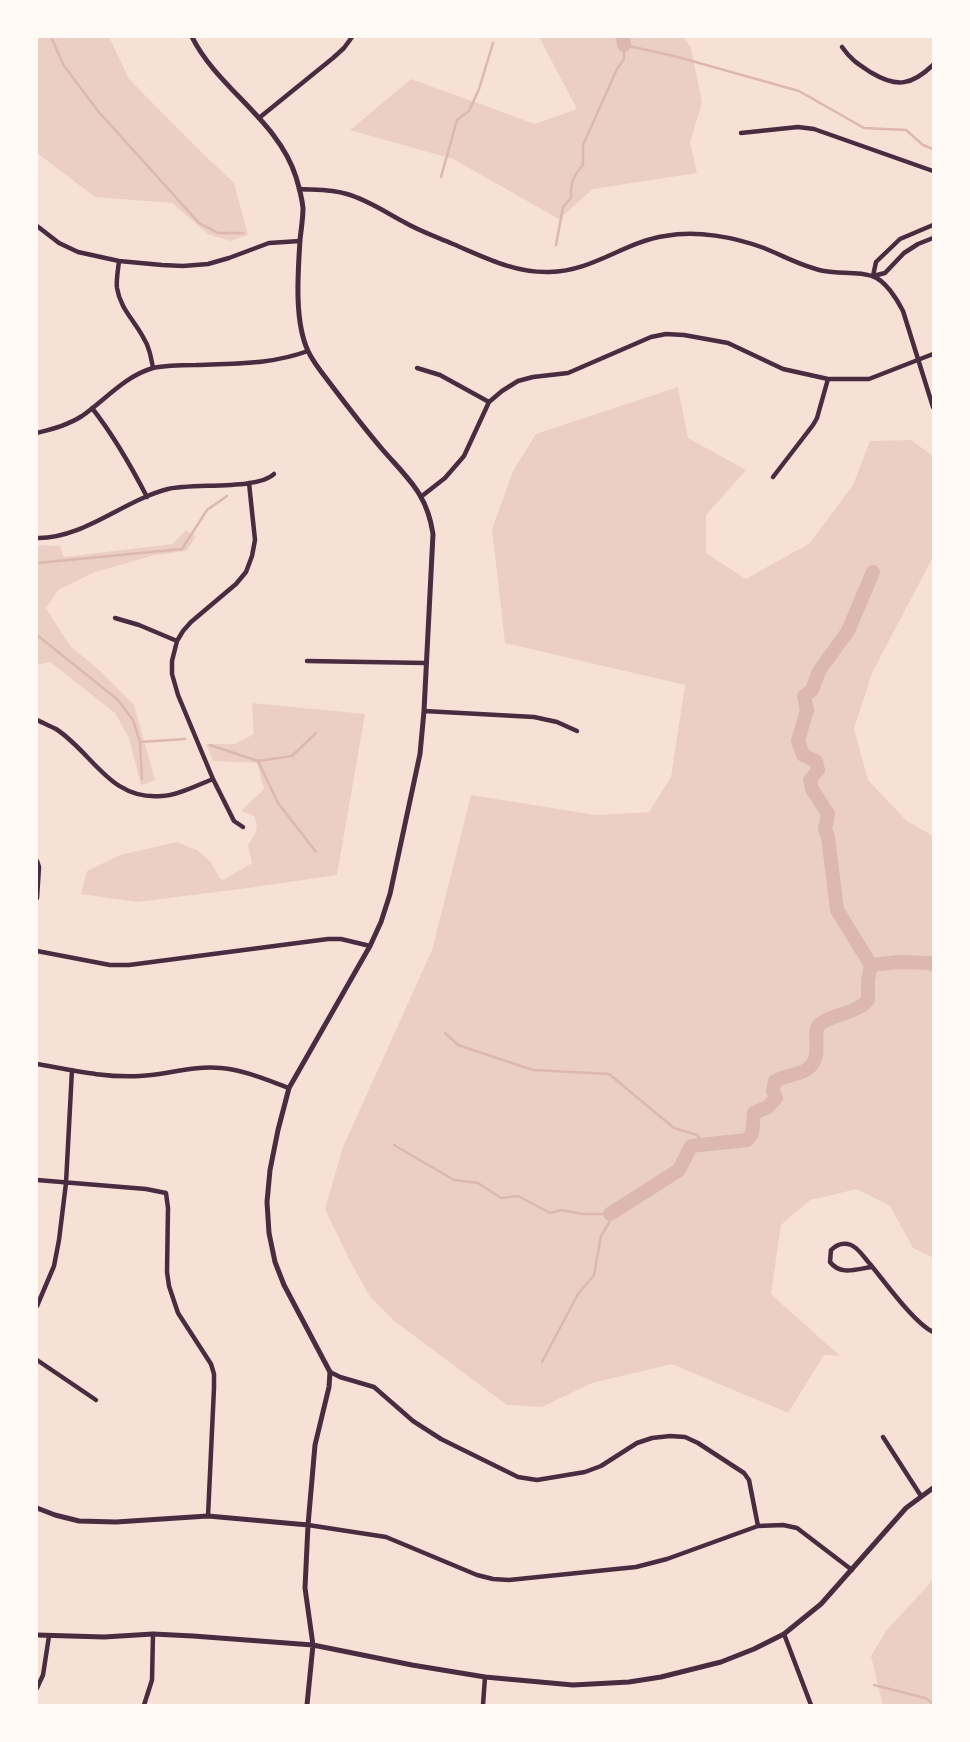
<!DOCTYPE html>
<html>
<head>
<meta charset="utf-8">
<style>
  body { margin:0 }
  #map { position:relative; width:970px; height:1742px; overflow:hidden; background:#f7e1d7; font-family:Mulish,sans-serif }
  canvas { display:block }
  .frame { position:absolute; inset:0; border:38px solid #fffaf5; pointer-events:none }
</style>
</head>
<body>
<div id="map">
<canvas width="970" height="1742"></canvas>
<div class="frame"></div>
</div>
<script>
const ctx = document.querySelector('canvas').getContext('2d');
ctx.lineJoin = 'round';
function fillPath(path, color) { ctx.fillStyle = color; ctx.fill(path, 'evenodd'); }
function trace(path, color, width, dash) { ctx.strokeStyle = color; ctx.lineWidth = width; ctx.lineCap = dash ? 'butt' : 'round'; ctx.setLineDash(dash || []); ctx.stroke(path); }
fillPath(new Path2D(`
  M 37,37 L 109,37 L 129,79 L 198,149 L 234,183 L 248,235 L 230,241 L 208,234 L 172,203 L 95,197 L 37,153 Z
  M 539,37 L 684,37 L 691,48 L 702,102 L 690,143 L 697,173 L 593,189 L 559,219 L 453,159 L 350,130 L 411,79 L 535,124 L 577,109 Z
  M 678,387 L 688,438 L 746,470 L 706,515 L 706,553 L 746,579 L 810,543 L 853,485 L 870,441 L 911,440 L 933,456 L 933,557 L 872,673 L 854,729 L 868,780 L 907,821 L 933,836 L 933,1258 L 913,1248 L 890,1206 L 857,1189 L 810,1200 L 781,1225 L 771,1294 L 840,1356 L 824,1355 L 788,1413 L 672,1364 L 592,1383 L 542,1407 L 507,1405 L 393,1320 L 370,1297 L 350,1261 L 325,1209 L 343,1147 L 432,950 L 471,795 L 596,815 L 649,812 L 671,777 L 685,685 L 505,643 L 492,529 L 513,471 L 536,434 Z
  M 186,530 L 196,537 L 186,551 L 155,555 L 95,572 L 58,590 L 46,608 L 70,646 L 99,670 L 134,705 L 155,780 L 141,785 L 129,738 L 115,713 L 50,662 L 37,665 L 37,545 L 60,546 L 64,557 L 173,544 Z
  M 252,703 L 365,714 L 337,875 L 248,888 L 137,902 L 81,894 L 87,871 L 120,855 L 177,842 L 197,850 L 211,862 L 219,877 L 223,880 L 252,863 L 248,845 C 255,834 260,829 254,816 L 241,811 L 264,789 L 257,763 L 213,761 L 206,744 L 235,744 L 254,734 Z
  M 933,1580 L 933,1705 L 883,1705 L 871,1656 L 886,1631 Z`), '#ebcfc5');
trace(new Path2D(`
  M 51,37 L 64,66 L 98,111 L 199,223 L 218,233 L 243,233
  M 441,177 L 457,120 L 469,111 L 479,89 L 493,43
  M 556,245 L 563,207 L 571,198 C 570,184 573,176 583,165 L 583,145 L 617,69 L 624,59 L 624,45 L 674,56 L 799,91 L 864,128 L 906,130 L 923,145 L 933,149
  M 37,563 L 182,549 L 207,510 L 227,496
  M 37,635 L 118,700 L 133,720 L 140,742 L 185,739
  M 140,742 L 142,779
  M 210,745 L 258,761 L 278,803 L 316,852
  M 258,761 L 292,756 L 316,733
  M 445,1033 L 458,1045 L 533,1070 L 609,1074 L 674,1128 L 697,1135 L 704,1145
  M 394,1145 L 454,1180 L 478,1183 L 501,1198 L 518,1196 L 550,1213 L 561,1210 L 582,1214 L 610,1214 L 609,1223 L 601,1236 L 594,1275 L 578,1294 L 542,1362
  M 874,1685 L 925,1698 L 930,1701 L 932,1705`), '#dcb8b0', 2.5);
trace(new Path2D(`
  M 623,37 L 624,45
  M 871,965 L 837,910 L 828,837 L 825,829 L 828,814 L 812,789 L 810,780 L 818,770 L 816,761 L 803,755 L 798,741 L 807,710 L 804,696 L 812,690 L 819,671 L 848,631 L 873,572
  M 610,1214 L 679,1170 L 691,1146 L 747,1140 L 752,1134 L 754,1113 L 768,1107 L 776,1098 L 773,1091 L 775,1081 C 784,1076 797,1075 806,1070 C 825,1058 811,1033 819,1025 C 830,1015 847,1015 859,1007 C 863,1006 865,1003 868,1000 L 868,980 L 871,965 L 899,962 L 929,963 L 933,965`), '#dcb8b0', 14);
trace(new Path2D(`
  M 842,47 C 852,61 858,64 872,73 C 897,88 912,85 933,65
  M 259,118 L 333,58 L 344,48 L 352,37
  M 741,133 L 798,127 L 814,129 L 933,171
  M 299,189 C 315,190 332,189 347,194 C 368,200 385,212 404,222 C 419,231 437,237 453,244 C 484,257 514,273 549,272 C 594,271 624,242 665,236 C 697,230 734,237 764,248 C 784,256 803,267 824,271 C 839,274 858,271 872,276 C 885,280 897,299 903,311 L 933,407
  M 933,225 L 900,239 L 876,262 L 873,276 L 885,273 L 904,253 L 918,244 L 933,238
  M 37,226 L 59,243 L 78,252 L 119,261 L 162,265 L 183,266 L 208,264 L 229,258 L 269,243 L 300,241
  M 119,261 C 118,270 116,280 117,288 C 120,308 134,320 143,337 C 149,346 151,357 153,368
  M 417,368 L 440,375 L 489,402
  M 92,408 C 114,436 131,466 147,497
  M 37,433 C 52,429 68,425 82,416 C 105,400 125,376 153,368 C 167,365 182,365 196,365 C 237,363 269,365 308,351
  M 773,477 L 813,425 L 817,418 L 828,379
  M 422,496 L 445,478 L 464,456 L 489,402 L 502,391 L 518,381 L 533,377 L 568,373 L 651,337 L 666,334 L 684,335 L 728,343 L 783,369 L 828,379 L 869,379 L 933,354
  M 37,538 C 83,539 124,500 168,489 C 193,483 258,490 274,474
  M 115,618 L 139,625 L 177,641
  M 307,661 L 426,663
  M 424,711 L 534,717 L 557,722 L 577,731
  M 37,720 C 43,723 50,726 56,729 C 93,753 110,801 162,796 C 179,795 197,785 213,779
  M 243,827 L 234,821 L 213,779 L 178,695 L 172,674 L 172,661 L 177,641 L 183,631 L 191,622 L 236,584 L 246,572 L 252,556 L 255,540 L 249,483
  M 37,861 L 39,867 L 37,898
  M 37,951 L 110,965 L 129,965 L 328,939 L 341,939 L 370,946
  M 37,1064 C 71,1070 105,1078 140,1076 C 167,1075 193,1065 221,1068 C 244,1070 267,1080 289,1088
  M 37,1180 L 146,1189 L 166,1193 L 168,1208 L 167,1272 L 169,1286 L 178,1313 L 211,1364 L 214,1374 L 214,1388 L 208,1516
  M 872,1267 C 856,1269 841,1276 830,1262 L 831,1250 C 837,1244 843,1242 851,1245 C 859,1248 864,1258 870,1264 C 885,1282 914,1323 933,1332
  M 37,1306 L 54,1266 L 59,1240 L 66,1183 L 72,1070
  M 37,1360 L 96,1400
  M 330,1372 L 340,1377 L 374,1387 L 413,1421 L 441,1439 L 518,1477 L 537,1480 L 585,1472 L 601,1466 L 637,1443 L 652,1438 L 670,1436 L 685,1437 L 698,1443 L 744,1473 L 749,1480 L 758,1526
  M 883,1437 L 921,1496
  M 308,1525 L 386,1537 L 477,1575 L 493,1579 L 509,1580 L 636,1567 L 667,1559 L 758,1526 L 783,1525 L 797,1528 L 852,1570
  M 784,1634 L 811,1705
  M 37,1688 L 43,1675 L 49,1636
  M 144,1705 L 152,1680 L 153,1634
  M 483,1705 L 485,1677`), '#4a2c40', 4.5);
trace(new Path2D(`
  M 192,37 C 218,89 278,120 296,177 C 299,187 302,198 303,208 C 303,219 301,230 300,240 C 298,273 294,321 308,351 C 314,364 324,375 332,386 C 348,407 365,429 382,449 C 407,478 427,493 433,534 L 424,711 L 420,754 L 390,894 L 381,922 L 370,946 L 289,1088 L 278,1130 L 270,1170 L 267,1202 L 269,1233 L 275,1262 L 284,1285 L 330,1372 L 329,1387 L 315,1445 L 308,1525 L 305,1588 L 313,1645 L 307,1705
  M 37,1508 L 55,1515 L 79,1521 L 116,1522 L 208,1516 L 308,1525
  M 37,1635 L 104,1637 L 153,1634 L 193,1636 L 313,1645 L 412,1665 L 485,1677 L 573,1685 L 629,1682 L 661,1677 L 721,1662 L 754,1649 L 784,1634 L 821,1604 L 906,1508 L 933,1488`), '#4a2c40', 5);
</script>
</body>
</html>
